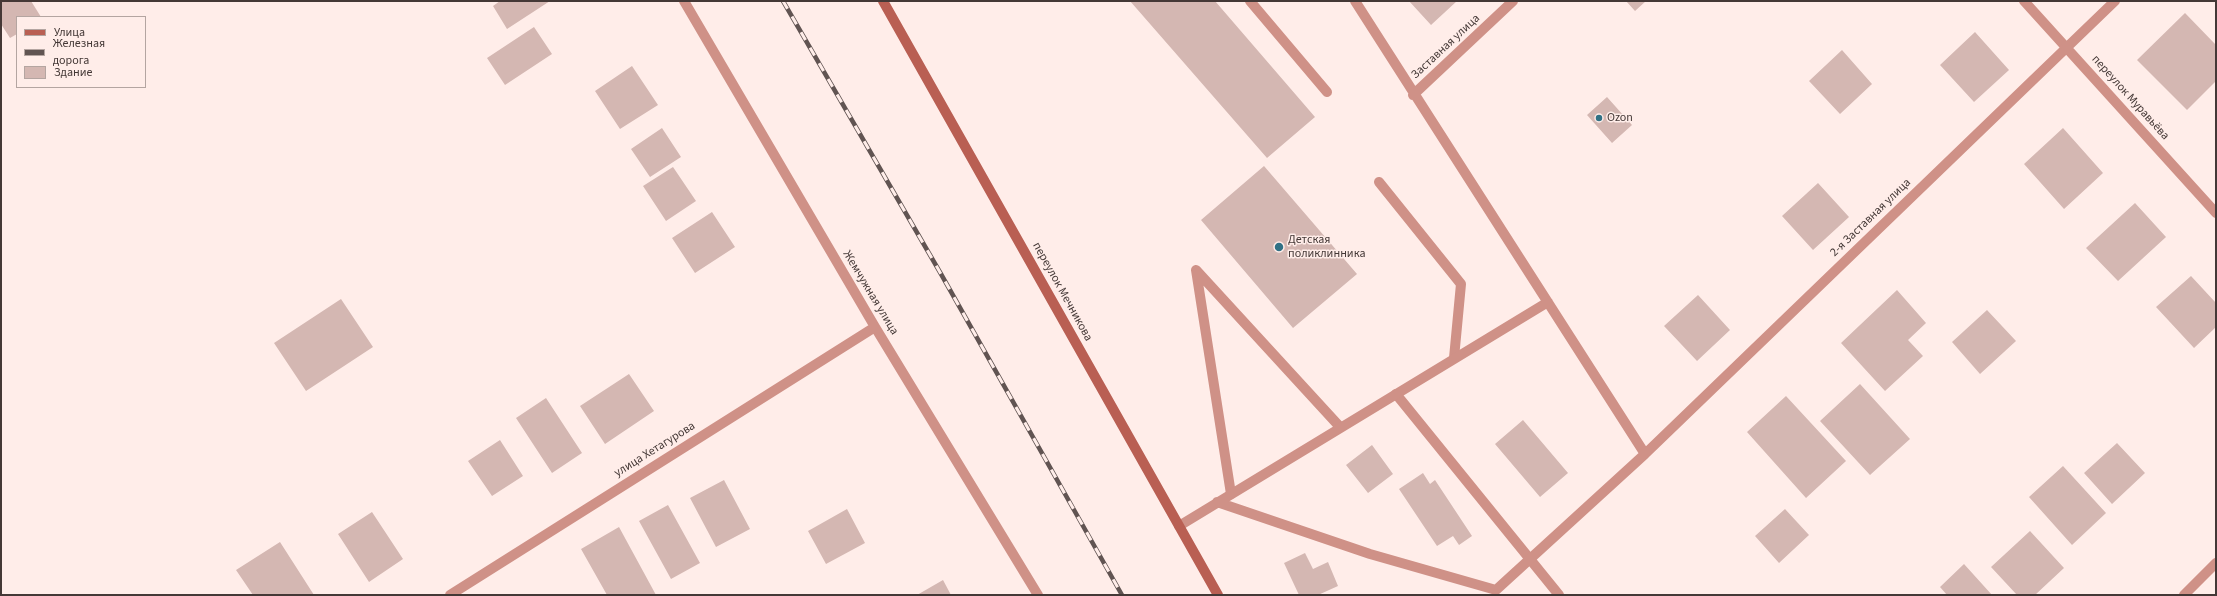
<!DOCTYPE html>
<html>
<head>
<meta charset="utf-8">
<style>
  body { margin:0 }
  #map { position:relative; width:2217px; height:596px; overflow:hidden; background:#ffede9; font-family:"Source Sans 3",sans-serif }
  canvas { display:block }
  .frame { position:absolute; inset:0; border:2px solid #443836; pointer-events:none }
  .legend { position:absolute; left:16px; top:16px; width:130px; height:72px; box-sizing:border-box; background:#ffede9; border:1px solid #b4a5a1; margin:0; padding:5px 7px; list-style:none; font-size:12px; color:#443836 }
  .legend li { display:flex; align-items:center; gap:8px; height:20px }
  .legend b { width:20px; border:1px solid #b4a5a1 }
</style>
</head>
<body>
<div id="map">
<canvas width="2217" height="596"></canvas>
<div class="frame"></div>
<ul class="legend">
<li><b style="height:5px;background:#b95f53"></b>Улица</li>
<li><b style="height:5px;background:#615452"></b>Железная дорога</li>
<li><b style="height:11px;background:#d4b7b2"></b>Здание</li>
</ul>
</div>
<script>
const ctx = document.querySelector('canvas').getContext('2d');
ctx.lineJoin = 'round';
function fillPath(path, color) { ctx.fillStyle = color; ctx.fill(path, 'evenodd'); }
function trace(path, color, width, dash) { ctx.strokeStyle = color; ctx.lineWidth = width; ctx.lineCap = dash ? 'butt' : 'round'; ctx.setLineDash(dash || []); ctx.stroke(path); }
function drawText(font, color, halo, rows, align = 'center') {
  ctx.font = font + ' "Source Sans 3",sans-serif'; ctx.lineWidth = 3; ctx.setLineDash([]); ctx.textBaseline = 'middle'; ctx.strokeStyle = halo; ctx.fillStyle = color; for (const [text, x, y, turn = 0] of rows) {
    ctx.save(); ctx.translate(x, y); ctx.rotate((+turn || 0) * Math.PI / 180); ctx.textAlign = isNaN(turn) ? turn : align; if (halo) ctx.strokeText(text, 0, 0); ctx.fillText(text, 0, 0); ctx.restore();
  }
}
fillPath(new Path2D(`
  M 1,1 L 31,1 L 41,17 L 17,17 L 17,34 L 10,38 L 1,24 Z
  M 500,1 L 550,1 L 507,29 L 493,6 Z
  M 1130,1 L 1215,1 L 1315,117 L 1267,158 Z
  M 1409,1 L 1457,1 L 1431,25 Z
  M 1626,1 L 1646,1 L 1635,11 Z
  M 2185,13 L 2216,45 L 2216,81 L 2187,110 L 2137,60 Z
  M 534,27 L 552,54 L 505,85 L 487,58 Z
  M 1975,32 L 2009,70 L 1974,102 L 1940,65 Z
  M 1842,50 L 1872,84 L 1840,114 L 1809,81 Z
  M 632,66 L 658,105 L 620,129 L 595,91 Z
  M 1607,97 L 1632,125 L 1612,143 L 1587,115 Z
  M 662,128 L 681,157 L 650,177 L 631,149 Z
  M 2063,128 L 2103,173 L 2064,209 L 2024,164 Z
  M 1264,166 L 1357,274 L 1293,328 L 1201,220 Z
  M 673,167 L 696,201 L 666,221 L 643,186 Z
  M 1818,183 L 1849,217 L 1813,250 L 1782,216 Z
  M 2135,203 L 2166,237 L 2118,281 L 2086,248 Z
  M 712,212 L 735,247 L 695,273 L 672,238 Z
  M 2191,276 L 2216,303 L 2216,327 L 2194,348 L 2156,307 Z
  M 1897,290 L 1926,323 L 1908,340 L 1923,356 L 1885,391 L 1841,343 Z
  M 1698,295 L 1730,330 L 1697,361 L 1664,326 Z
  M 341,299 L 373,347 L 306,391 L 274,343 Z
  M 1987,310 L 2016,341 L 1980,374 L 1952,342 Z
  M 629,374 L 654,411 L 605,444 L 580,406 Z
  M 1860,384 L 1910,439 L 1870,475 L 1820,421 Z
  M 1786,396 L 1846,461 L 1806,498 L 1747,432 Z
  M 546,398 L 582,453 L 552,473 L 516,418 Z
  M 1523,420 L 1568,473 L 1540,497 L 1495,444 Z
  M 500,440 L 523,476 L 492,496 L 468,461 Z
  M 2117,443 L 2145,473 L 2112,504 L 2084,473 Z
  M 1372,445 L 1393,474 L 1368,493 L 1346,465 Z
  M 2063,466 L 2106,513 L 2072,545 L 2029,497 Z
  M 1423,473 L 1430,484 L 1435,480 L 1472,536 L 1459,545 L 1453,536 L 1437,546 L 1399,489 Z
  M 724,480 L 750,529 L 716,547 L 690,498 Z
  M 668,505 L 700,563 L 671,579 L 639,521 Z
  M 847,509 L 865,543 L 826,564 L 808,531 Z
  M 1785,509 L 1809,535 L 1779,563 L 1755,536 Z
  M 372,512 L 403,559 L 369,582 L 338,534 Z
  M 619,527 L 656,595 L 607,595 L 581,549 Z
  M 2030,531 L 2064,568 L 2035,595 L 2017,595 L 1991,567 Z
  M 280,542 L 314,595 L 253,595 L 236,570 Z
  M 1305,553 L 1313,569 L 1328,562 L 1338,586 L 1318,595 L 1299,595 L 1284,563 Z
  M 1964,564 L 1992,595 L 1947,595 L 1940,587 Z
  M 943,580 L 951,595 L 917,595 Z`), '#d4b7b2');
trace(new Path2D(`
  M 1250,1 L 1327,92
  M 1379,182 L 1461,284 L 1454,358
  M 1396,394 L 1559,595
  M 1231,494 L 1196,270 L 1340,427`), '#cf9187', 10);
trace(new Path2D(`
  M 684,1 L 875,327 L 1038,595
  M 1355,1 L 1645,454
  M 2024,1 L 2216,213
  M 1413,95 L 1513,1
  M 1217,502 L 1370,554 L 1496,590 L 1645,454 L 2115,1
  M 1179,526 L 1548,302
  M 450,595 L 875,327
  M 2184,595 L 2216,563`), '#cf9187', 10);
trace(new Path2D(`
  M 883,1 L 1218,595`), '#b95f53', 10);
const rail = new Path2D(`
  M 783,1 L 941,274 L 1122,595`);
trace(rail, '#615452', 4.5);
trace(rail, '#ffede9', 3, [9]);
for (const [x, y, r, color] of [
  [1599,118,4,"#317185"],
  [1279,247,5,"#317185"]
]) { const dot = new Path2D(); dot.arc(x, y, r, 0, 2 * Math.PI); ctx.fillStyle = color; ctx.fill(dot); trace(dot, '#ffede9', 1.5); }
drawText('12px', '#443836', '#ffede9', [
  ["Заставная улица",1446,47,-43],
  ["переулок Муравьёва",2130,98,48],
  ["2-я Заставная улица",1871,218,-44],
  ["переулок Мечникова",1062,292,61],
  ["Жемчужная улица",870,293,59],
  ["улица Хетагурова",655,450,-32]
]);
drawText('12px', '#443836', '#ffede9', [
  ["Ozon",1607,118],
  ["Детская",1288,240],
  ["поликлинника",1288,254]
], 'left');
</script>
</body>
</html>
